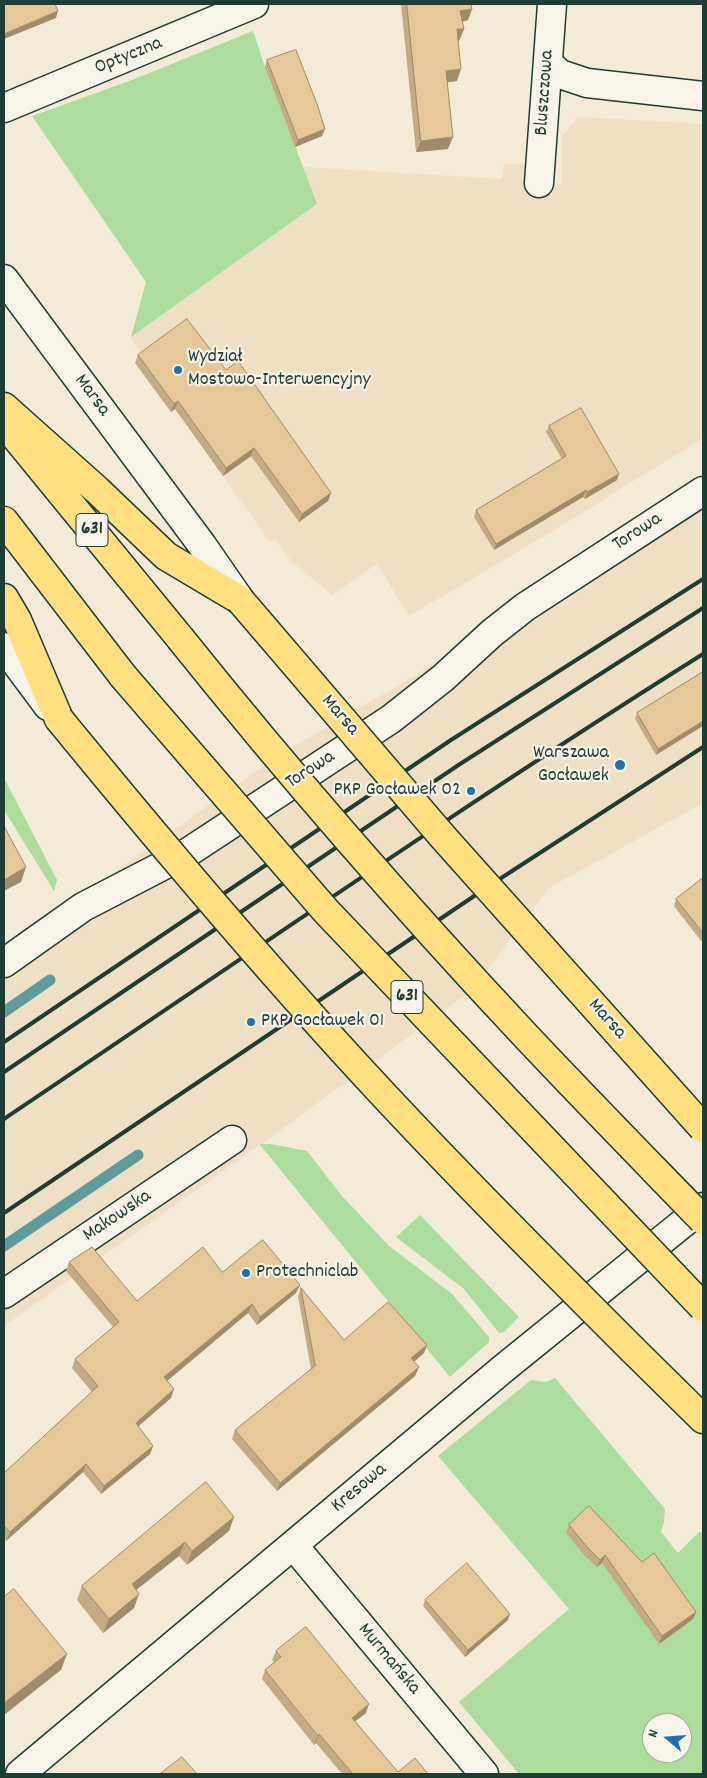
<!DOCTYPE html>
<html>
<head>
<meta charset="utf-8">
<style>
  body { margin:0 }
  #map { position:relative; width:707px; height:1778px; overflow:hidden; background:#f3ead8; font-family:Dekko,sans-serif }
  canvas { display:block }
  .frame { position:absolute; inset:0; border:5px solid #1f3d34; pointer-events:none }
  .north { position:absolute; left:642px; top:1713px; width:50px; height:50px; box-sizing:border-box; background:#f7f3e8; border:1px solid #a1aaa0; border-radius:50%; rotate:288deg; font-size:14px; font-weight:700; line-height:20px; text-align:center; color:#1f3d34 }
  .north::after { content:''; display:block; margin:auto; width:18px; height:22px; background:#1f6fb2; clip-path:polygon(50% 0,100% 100%,50% 72%,0 100%) }
</style>
</head>
<body>
<div id="map">
<canvas width="707" height="1778"></canvas>
<div class="frame"></div>
<div class="north">N</div>
</div>
<script>
const ctx = document.querySelector('canvas').getContext('2d');
ctx.lineJoin = 'round';
function fillPath(path, color) { ctx.fillStyle = color; ctx.fill(path, 'evenodd'); }
function trace(path, color, width, dash) { ctx.strokeStyle = color; ctx.lineWidth = width; ctx.lineCap = dash ? 'butt' : 'round'; ctx.setLineDash(dash || []); ctx.stroke(path); }
function drawText(font, color, halo, rows, align = 'center') {
  ctx.font = font + ' Dekko,sans-serif'; ctx.lineWidth = 4.5; ctx.setLineDash([]); ctx.textBaseline = 'middle'; ctx.strokeStyle = halo; ctx.fillStyle = color; for (const [text, x, y, turn = 0] of rows) {
    ctx.save(); ctx.translate(x, y); ctx.rotate((+turn || 0) * Math.PI / 180); ctx.textAlign = isNaN(turn) ? turn : align; if (halo) ctx.strokeText(text, 0, 0); ctx.fillText(text, 0, 0); ctx.restore();
  }
}
fillPath(new Path2D(`
  M 578,117 L 703,124 L 703,438 L 553,531 L 409,616 L 377,564 L 332,595 L 291,561 L 275,539 L 270,542 L 176,409 L 171,412 L 135,363 L 143,357 L 131,337 L 317,204 L 302,167 L 502,179 L 504,164 L 533,163 L 539,183 L 562,185 L 562,136 Z
  M 703,499 L 703,803 L 549,888 L 471,991 L 274,1135 L 4,1326 L 4,951 L 279,755 L 411,678 Z`), '#efe0c5');
fillPath(new Path2D(`
  M 253,31 L 265,67 L 317,204 L 131,337 L 146,282 L 32,116 L 132,80 Z
  M 4,778 L 57,880 L 54,891 L 4,810 Z
  M 261,1144 L 271,1144 L 307,1151 L 342,1196 L 388,1245 L 452,1294 L 489,1337 L 489,1342 L 450,1377 L 260,1145 Z
  M 420,1215 L 519,1317 L 504,1332 L 499,1333 L 464,1289 L 396,1237 Z
  M 555,1378 L 665,1509 L 664,1522 L 661,1532 L 678,1553 L 699,1532 L 703,1533 L 703,1774 L 519,1774 L 459,1702 L 569,1609 L 438,1456 L 531,1380 L 546,1382 ZM 652,1723 L 682,1723 L 682,1753 L 652,1753 Z`), '#addd9d');
trace(new Path2D(`
  M 4,1012 L 50,980
  M 4,1246 L 138,1155`), '#5f9a9f', 11);
const minor = new Path2D(`
  M 549,64 L 560,74 L 587,83 L 703,96
  M 4,108 L 254,4
  M 539,183 L 552,4
  M 4,963 L 83,907 L 187,853 L 391,719 L 443,678 L 492,633 L 525,607 L 703,491
  M 4,1294 L 232,1140
  M 293,1545 L 484,1774
  M 20,1774 L 504,1368 L 703,1207`);
const secondary = new Path2D(`
  M 4,279 L 202,545 L 240,600
  M 4,647 L 48,706`);
const primary = new Path2D(`
  M 4,407 L 97,490 L 166,556 L 240,600
  M 13,434 L 180,638
  M 4,521 L 123,676
  M 4,598 L 17,620 L 59,719
  M 633,1350 L 703,1419`);
trace(minor, '#1f3d34', 31);
trace(secondary, '#1f3d34', 31);
trace(primary, '#1f3d34', 31);
trace(minor, '#f7f3e8', 28);
trace(secondary, '#f7f3e8', 28);
trace(primary, '#ffdf80', 28);
trace(new Path2D(`
  M 4,1042 L 451,740 L 703,579
  M 4,1072 L 457,766 L 703,608
  M 4,1119 C 236,963 466,803 703,654
  M 4,1213 L 492,884 L 703,747`), '#1f3d34', 4);
const primaryBridge = new Path2D(`
  M 240,600 L 443,837 L 703,1128
  M 180,638 C 289,774 404,906 523,1033 C 582,1096 643,1158 703,1220
  M 123,676 L 326,911 L 703,1307
  M 59,719 C 163,846 269,972 381,1092 C 463,1180 548,1265 633,1350`);
trace(primaryBridge, '#1f3d34', 31, []);
trace(primaryBridge, '#ffdf80', 28);
fillPath(new Path2D(`
  M 401,4 L 471,4 L 472,9 L 468,20 L 462,22 L 464,29 L 459,41 L 458,41 L 457,81 L 447,82 L 448,149 L 416,152 Z
  M 267,60 L 322,136 L 295,147 L 265,67 Z
  M 138,355 L 226,370 L 331,493 L 328,501 L 299,522 L 251,456 L 223,476 L 175,409 L 171,412 L 135,363 Z
  M 549,426 L 617,480 L 585,499 L 583,497 L 494,550 L 474,517 L 476,510 L 562,459 L 546,432 Z
  M 703,672 L 656,755 L 635,719 L 637,713 Z
  M 703,878 L 703,941 L 701,941 L 674,906 L 676,899 Z
  M 69,1262 L 137,1301 L 222,1272 L 296,1293 L 257,1325 L 248,1313 L 167,1381 L 171,1398 L 138,1426 L 153,1446 L 150,1454 L 101,1494 L 83,1472 L 6,1541 L 4,1538 L 4,1473 L 92,1392 L 72,1368 L 75,1359 L 113,1327 L 66,1271 Z
  M 301,1288 L 344,1340 L 424,1353 L 414,1362 L 419,1367 L 415,1376 L 277,1491 L 232,1439 L 235,1430 L 311,1369 L 298,1296 Z
  M 206,1482 L 229,1531 L 187,1565 L 179,1556 L 136,1590 L 134,1608 L 103,1633 L 77,1600 L 82,1586 Z
  M 569,1525 L 642,1562 L 696,1612 L 693,1619 L 659,1644 L 602,1563 L 597,1567 L 585,1556 L 566,1533 Z
  M 425,1600 L 508,1620 L 465,1657 L 423,1606 Z
  M 276,1651 L 366,1713 L 355,1721 L 398,1772 L 428,1774 L 342,1774 L 316,1743 L 314,1745 L 262,1679 L 265,1670 L 274,1662 L 272,1660 Z`), '#c5ab83');
fillPath(new Path2D(`
  M 472,9 L 468,20 L 456,23 L 460,11 Z
  M 58,11 L 56,18 L 4,39 L 4,34 Z
  M 457,29 L 464,29 L 459,41 L 453,41 Z
  M 461,69 L 457,81 L 441,83 L 446,71 Z
  M 325,129 L 322,136 L 295,147 L 298,140 Z
  M 453,137 L 448,149 L 416,152 L 421,141 Z
  M 178,401 L 175,409 L 171,412 L 174,404 Z
  M 254,448 L 251,456 L 223,476 L 226,468 Z
  M 619,474 L 617,480 L 585,499 L 587,492 Z
  M 586,490 L 583,497 L 494,550 L 496,544 Z
  M 331,493 L 328,501 L 299,522 L 302,514 Z
  M 703,721 L 703,726 L 656,755 L 658,749 Z
  M 26,867 L 21,882 L 4,891 L 4,880 Z
  M 300,1285 L 296,1293 L 257,1325 L 260,1317 Z
  M 252,1304 L 248,1313 L 161,1386 L 164,1377 Z
  M 427,1345 L 424,1353 L 408,1367 L 411,1358 Z
  M 419,1367 L 415,1376 L 277,1491 L 280,1483 Z
  M 174,1389 L 171,1398 L 133,1431 L 136,1423 Z
  M 153,1446 L 150,1454 L 101,1494 L 104,1486 Z
  M 86,1464 L 83,1472 L 6,1541 L 10,1532 Z
  M 234,1517 L 229,1531 L 187,1565 L 192,1551 Z
  M 185,1542 L 179,1556 L 126,1598 L 132,1584 Z
  M 605,1555 L 602,1563 L 597,1567 L 600,1560 Z
  M 139,1594 L 134,1608 L 103,1633 L 109,1619 Z
  M 696,1612 L 693,1619 L 659,1644 L 662,1636 Z
  M 510,1614 L 508,1620 L 465,1657 L 468,1650 Z
  M 67,1654 L 61,1670 L 4,1715 L 4,1703 Z
  M 369,1704 L 366,1713 L 348,1727 L 352,1718 Z
  M 319,1734 L 316,1743 L 314,1745 L 318,1736 Z`), '#a08b6a');
const building = new Path2D(`
  M 4,4 L 55,4 L 58,11 L 4,34 Z
  M 407,4 L 471,4 L 472,9 L 460,11 L 464,29 L 457,29 L 461,69 L 446,71 L 453,137 L 421,141 Z
  M 296,50 L 317,104 L 325,129 L 298,140 L 267,60 Z
  M 187,319 L 226,370 L 238,361 L 331,493 L 302,514 L 254,448 L 226,468 L 178,401 L 174,404 L 138,355 Z
  M 581,408 L 619,474 L 587,492 L 586,490 L 496,544 L 476,510 L 566,456 L 549,426 Z
  M 703,672 L 703,721 L 658,749 L 637,713 Z
  M 4,826 L 26,867 L 4,880 Z
  M 703,878 L 703,933 L 676,899 Z
  M 263,1240 L 300,1285 L 260,1317 L 252,1304 L 164,1377 L 174,1389 L 136,1423 L 153,1446 L 104,1486 L 86,1464 L 10,1532 L 4,1526 L 4,1473 L 98,1386 L 75,1359 L 119,1322 L 69,1262 L 92,1247 L 137,1301 L 203,1247 L 222,1272 Z
  M 301,1288 L 344,1340 L 388,1302 L 427,1345 L 411,1358 L 419,1367 L 280,1483 L 235,1430 L 315,1366 Z
  M 206,1482 L 234,1517 L 192,1551 L 185,1542 L 132,1584 L 139,1594 L 109,1619 L 82,1586 Z
  M 589,1506 L 642,1562 L 654,1553 L 696,1612 L 662,1636 L 605,1555 L 600,1560 L 588,1548 L 569,1525 Z
  M 467,1563 L 510,1614 L 468,1650 L 425,1600 Z
  M 14,1589 L 67,1654 L 4,1703 L 4,1597 Z
  M 306,1627 L 369,1704 L 352,1718 L 398,1772 L 415,1758 L 428,1774 L 353,1774 L 319,1734 L 318,1736 L 265,1670 L 281,1657 L 276,1651 Z
  M 182,1757 L 197,1774 L 160,1774 Z`);
fillPath(building, '#e5c798');
trace(building, '#a08b6a', 1);
for (const [x, y, r, color] of [
  [178,370,5,"#1f6fb2"],
  [620,765,6,"#1f6fb2"],
  [471,791,5,"#1f6fb2"],
  [251,1022,5,"#1f6fb2"],
  [246,1273,5,"#1f6fb2"]
]) { const dot = new Path2D(); dot.arc(x, y, r, 0, 2 * Math.PI); ctx.fillStyle = color; ctx.fill(dot); trace(dot, '#f7f3e8', 2); }
for (const [x, y, w] of [
  [92,530,32],
  [407,997,32]
]) { const box = new Path2D(); box.roundRect(x - w / 2, y - 16.5, w, 33, 4); ctx.fillStyle = '#f7f3e8'; ctx.fill(box); trace(box, '#1f3d34', 1); }
drawText('bold 19px', '#1f3d34', null, [
  ["631",92,530],
  ["631",407,997]
]);
drawText('20px', '#1f3d34', '#f7f3e8', [
  ["Optyczna",129,57,-22],
  ["Bluszczowa",546,93,-86],
  ["Marsa",91,396,53],
  ["Torowa",638,533,-33],
  ["Marsa",339,716,49],
  ["Torowa",311,771,-33],
  ["Marsa",606,1020,48],
  ["Makowska",118,1217,-34],
  ["Kresowa",360,1489,-40],
  ["Murmańska",388,1660,50]
]);
drawText('20px', '#1f3d34', '#f7f3e8', [
  ["Wydział",188,358],
  ["Mostowo-Interwencyjny",188,381],
  ["Warszawa",609,754,"right"],
  ["Gocławek",609,777,"right"],
  ["PKP Gocławek 02",461,791,"right"],
  ["PKP Gocławek 01",261,1022],
  ["Protechniclab",256,1273]
], 'left');
</script>
</body>
</html>
